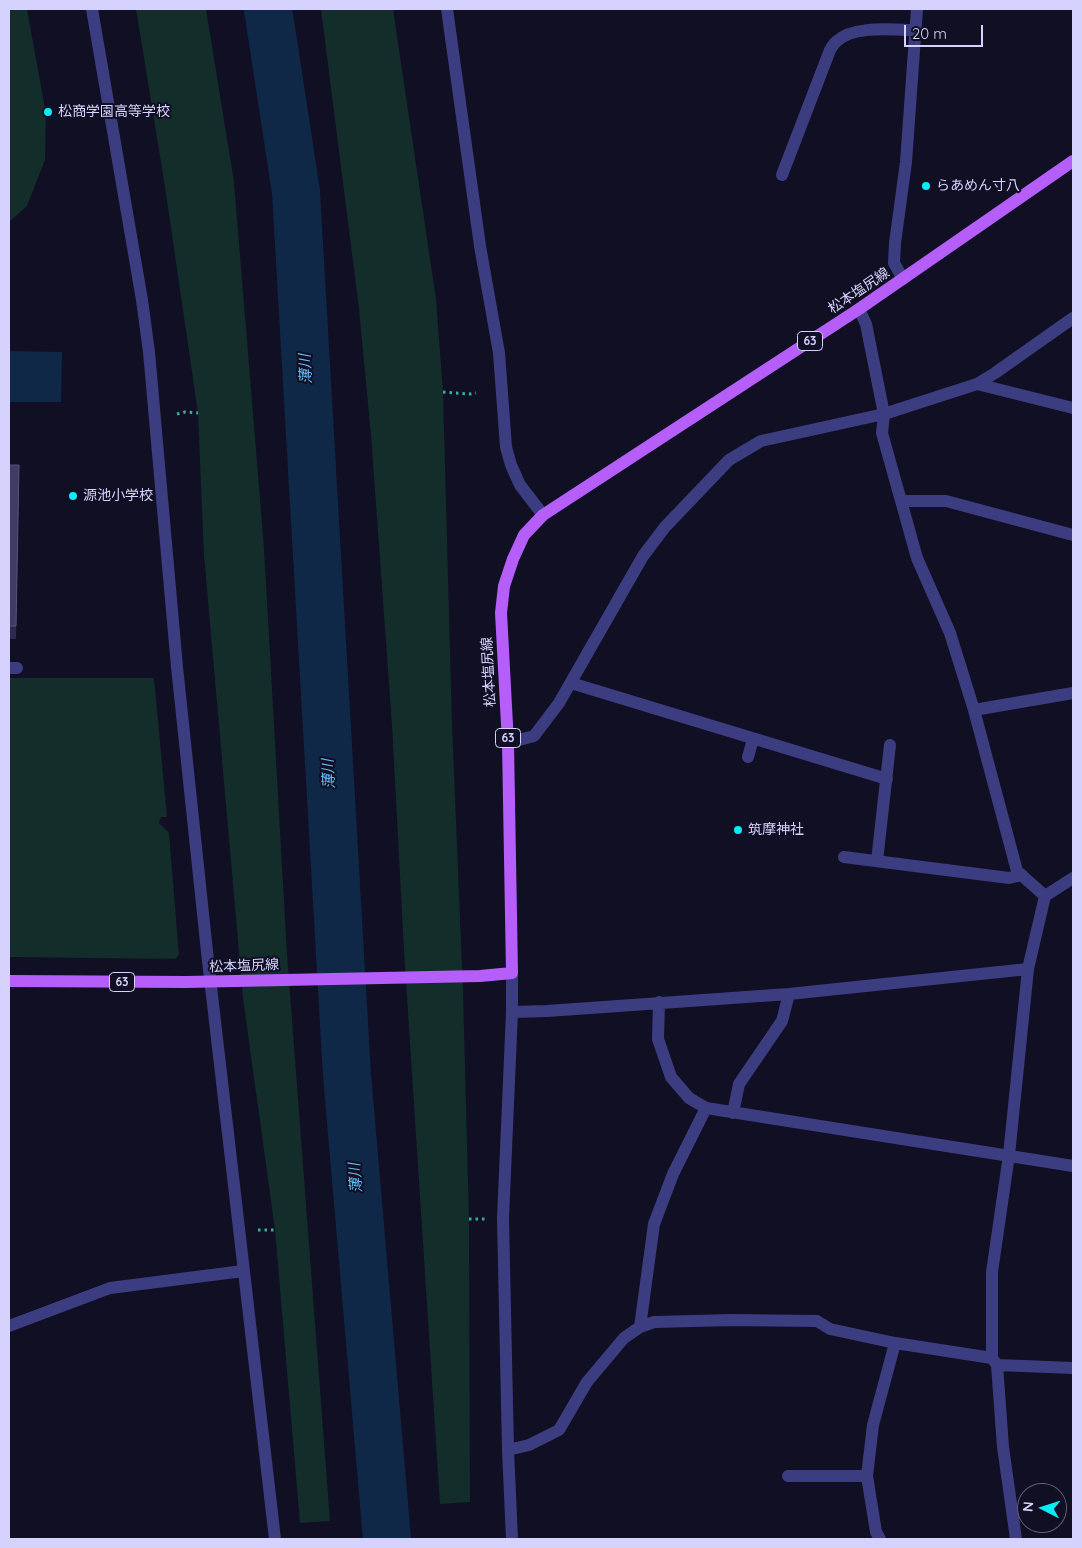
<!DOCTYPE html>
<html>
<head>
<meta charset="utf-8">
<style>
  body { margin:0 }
  #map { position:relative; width:1082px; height:1548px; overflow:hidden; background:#110f23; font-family:Quicksand,sans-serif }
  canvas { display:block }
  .frame { position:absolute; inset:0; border:10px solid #d5d3fe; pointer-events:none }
  .north { position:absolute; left:1017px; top:1483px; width:50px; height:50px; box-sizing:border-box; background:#110f23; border:1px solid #5f5d7b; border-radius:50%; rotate:275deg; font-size:14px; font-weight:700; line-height:20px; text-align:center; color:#d5d3fe }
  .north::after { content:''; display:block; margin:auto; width:18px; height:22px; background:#08edf5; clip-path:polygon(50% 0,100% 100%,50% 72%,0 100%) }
  .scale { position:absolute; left:904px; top:25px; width:79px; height:22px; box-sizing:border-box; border:2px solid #d5d3fe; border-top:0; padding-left:6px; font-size:15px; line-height:18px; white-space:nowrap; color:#d5d3fe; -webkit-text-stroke:4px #110f23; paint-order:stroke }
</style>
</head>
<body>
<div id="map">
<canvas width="1082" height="1548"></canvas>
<div class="frame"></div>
<div class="north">N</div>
<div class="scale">20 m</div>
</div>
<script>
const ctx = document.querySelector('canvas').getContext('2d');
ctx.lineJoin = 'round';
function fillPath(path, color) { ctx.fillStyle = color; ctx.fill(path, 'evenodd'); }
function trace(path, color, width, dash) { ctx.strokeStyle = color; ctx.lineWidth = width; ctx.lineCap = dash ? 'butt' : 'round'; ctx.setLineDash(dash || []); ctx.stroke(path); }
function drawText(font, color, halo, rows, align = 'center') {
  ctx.font = font + ' Quicksand,"Noto Sans JP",sans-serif'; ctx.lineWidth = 4; ctx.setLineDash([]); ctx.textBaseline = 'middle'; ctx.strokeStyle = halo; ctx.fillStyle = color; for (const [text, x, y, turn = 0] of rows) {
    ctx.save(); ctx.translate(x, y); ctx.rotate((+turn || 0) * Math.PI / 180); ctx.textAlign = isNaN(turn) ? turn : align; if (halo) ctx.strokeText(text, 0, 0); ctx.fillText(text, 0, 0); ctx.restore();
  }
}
fillPath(new Path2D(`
  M 9,9 L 27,9 L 46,114 L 45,160 L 27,206 L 9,222 Z
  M 136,9 L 206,9 L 234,182 L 264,548 L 287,954 L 330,1521 L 300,1523 L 275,1230 L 243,998 L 204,555 L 198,413 L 165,187 Z
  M 321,9 L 393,9 L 436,299 L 443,392 L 452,724 L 463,991 L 469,1219 L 470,1502 L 440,1504 L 404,951 L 392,725 L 371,435 L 359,309 Z
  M 9,678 L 154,678 L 167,817 L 161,817 L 159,823 L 169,833 L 179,955 L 175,959 L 9,957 Z`), '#122d2a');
fillPath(new Path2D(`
  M 9,351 L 62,352 L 61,402 L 9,402 Z`), '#0f2847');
trace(new Path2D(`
  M 268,9 L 296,192 L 347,1075 L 387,1539`), '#0f2847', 48);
trace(new Path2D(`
  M 443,392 L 469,394 L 476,393
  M 177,414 L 185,412 L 198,413
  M 469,1219 L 485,1219
  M 258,1230 L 275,1230`), '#33b2a2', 3, [2.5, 4]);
trace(new Path2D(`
  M 92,9 L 142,300 L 149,352 L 177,667 L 208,961 L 275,1539
  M 447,9 L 480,246 L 499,353 L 506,447 L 511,465 L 520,485 L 543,515
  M 782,175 L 830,50 C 832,47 834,43 837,41 C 854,25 894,30 916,30
  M 903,279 L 894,263 L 895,243 L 906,162 L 917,9
  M 859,309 L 866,324 L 884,414 L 882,433 L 917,558 L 950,633 L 974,710 L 1017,871 L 1045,896
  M 977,384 L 1073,408
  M 901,501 L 946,501 L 1073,535
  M 9,668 L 17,668
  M 571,683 L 887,779
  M 974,710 L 1073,693
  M 508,743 L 534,736 L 559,703 L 643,556 L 665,527 L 729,460 L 761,441 L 884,414 L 977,384 L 995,373 L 1073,318
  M 748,757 L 753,739
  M 844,857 L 1009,878 L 1022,875
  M 877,861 L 890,745
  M 512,973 L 512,1012 L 503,1218 L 508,1450 L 512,1539
  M 659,1002 L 658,1039 L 671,1077 L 689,1098 L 706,1108 L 1073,1166
  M 512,1012 L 547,1011 L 789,994 L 1028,969
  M 733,1113 L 739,1084 L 782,1021 L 789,994
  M 9,1326 L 110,1288 L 243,1271
  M 640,1327 L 654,1224 L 673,1174 L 706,1108
  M 997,1365 L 1073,1368
  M 508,1450 L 529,1445 L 559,1430 L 587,1382 L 624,1338 L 640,1327 L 654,1322 L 733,1320 L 817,1321 L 830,1329 L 895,1343 L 992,1358
  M 788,1476 L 867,1476 L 873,1425 L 895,1343
  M 867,1476 L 876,1532 L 880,1539
  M 1016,1539 L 1003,1447 L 997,1365 L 992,1358 L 992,1272 L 1009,1155 L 1028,969 L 1045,896 L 1073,878`), '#3c3d81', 12);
trace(new Path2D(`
  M 9,981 L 186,982 L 480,976 L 512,973 L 508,743 L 501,613 L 504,586 L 513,559 L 524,535 L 543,515 L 859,309 L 1073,161`), '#b55efa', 12);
fillPath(new Path2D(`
  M 9,465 L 19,465 L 16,639 L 9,639 Z`), '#2e2951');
const building = new Path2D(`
  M 9,465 L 19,465 L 16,626 L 9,626 Z`);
fillPath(building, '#403b64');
trace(building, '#57537c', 1);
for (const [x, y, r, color] of [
  [48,112,5,"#08edf5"],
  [926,186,5,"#08edf5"],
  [73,496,5,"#08edf5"],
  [738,830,5,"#08edf5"]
]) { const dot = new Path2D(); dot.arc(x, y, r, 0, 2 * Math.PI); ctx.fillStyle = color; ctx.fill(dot); trace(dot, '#110f23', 2); }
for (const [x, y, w] of [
  [810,341,25],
  [508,738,25],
  [122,982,25]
]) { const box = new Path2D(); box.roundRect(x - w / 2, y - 9.5, w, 19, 4); ctx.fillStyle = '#110f23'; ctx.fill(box); trace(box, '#d5d3fe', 1); }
drawText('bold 12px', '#d5d3fe', null, [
  ["63",810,341],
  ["63",508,738],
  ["63",122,982]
]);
drawText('14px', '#d5d3fe', '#110f23', [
  ["松商学園高等学校",58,112],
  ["らあめん寸八",936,186],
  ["源池小学校",83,496],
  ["筑摩神社",748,830]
], 'left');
drawText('14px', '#d5d3fe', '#110f23', [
  ["松本塩尻線",859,291,-34],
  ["松本塩尻線",489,672,-93],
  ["松本塩尻線",244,966,-2]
]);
drawText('italic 15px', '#64bffa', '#110f23', [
  ["薄川",306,369,-93],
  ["薄川",329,774,-93],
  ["薄川",356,1178,-95]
]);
</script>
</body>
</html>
